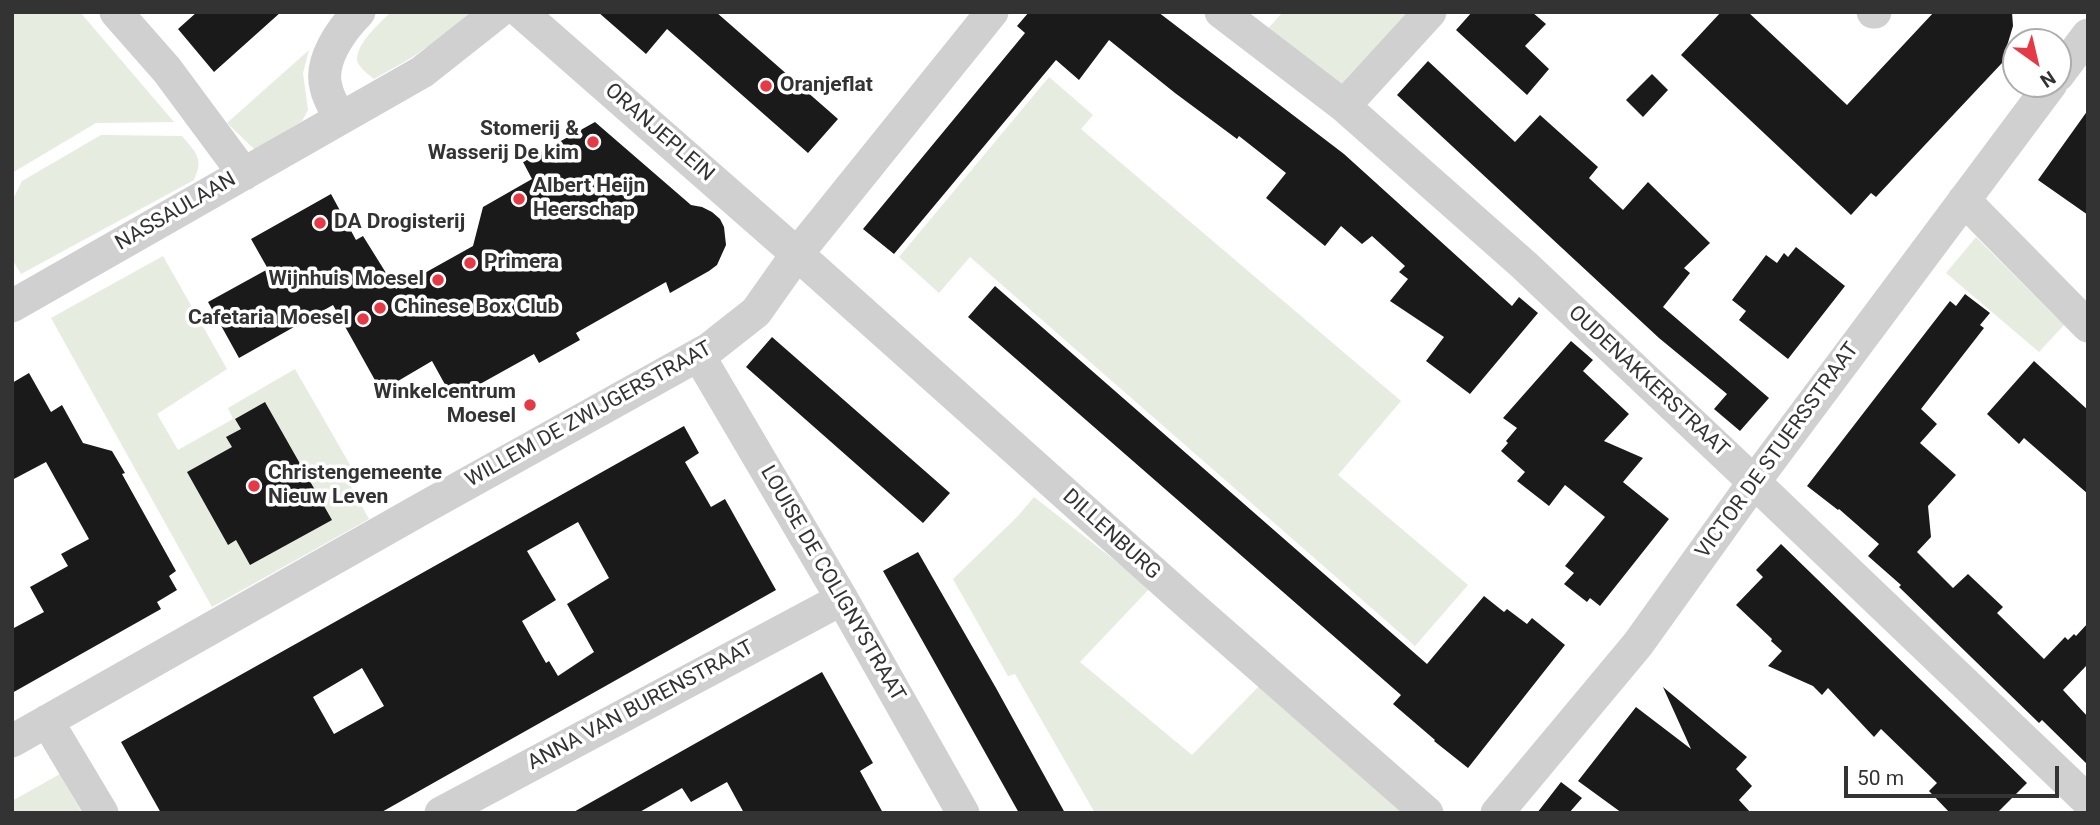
<!DOCTYPE html>
<html>
<head>
<meta charset="utf-8">
<style>
  body { margin:0 }
  #map { position:relative; width:2100px; height:825px; overflow:hidden; background:#fff; font-family:Roboto,sans-serif }
  canvas { display:block }
  .frame { position:absolute; inset:0; border:14px solid #333; pointer-events:none }
  .north { position:absolute; left:2002px; top:28px; width:70px; height:70px; box-sizing:border-box; background:#fff; border:2px solid #adadad; border-radius:50%; rotate:146deg; font-size:19px; font-weight:700; line-height:28px; text-align:center; color:#333 }
  .north::after { content:''; display:block; margin:auto; width:24px; height:32px; background:#e63946; clip-path:polygon(50% 0,100% 100%,50% 72%,0 100%) }
  .scale { position:absolute; left:1844px; top:766px; width:215px; height:32px; box-sizing:border-box; border:4px solid #333; border-top:0; padding-left:9px; font-size:21px; line-height:24px; white-space:nowrap; color:#333; -webkit-text-stroke:5px #fff; paint-order:stroke }
</style>
</head>
<body>
<div id="map">
<canvas width="2100" height="825"></canvas>
<div class="frame"></div>
<div class="north">N</div>
<div class="scale">50 m</div>
</div>
<script>
const ctx = document.querySelector('canvas').getContext('2d');
ctx.lineJoin = 'round';
function fillPath(path, color) { ctx.fillStyle = color; ctx.fill(path, 'evenodd'); }
function trace(path, color, width, dash) { ctx.strokeStyle = color; ctx.lineWidth = width; ctx.lineCap = dash ? 'butt' : 'round'; ctx.setLineDash(dash || []); ctx.stroke(path); }
function drawText(font, color, halo, rows, align = 'center') {
  ctx.font = font + ' Roboto,sans-serif'; ctx.lineWidth = 7; ctx.setLineDash([]); ctx.textBaseline = 'middle'; ctx.strokeStyle = halo; ctx.fillStyle = color; for (const [text, x, y, turn = 0] of rows) {
    ctx.save(); ctx.translate(x, y); ctx.rotate((+turn || 0) * Math.PI / 180); ctx.textAlign = isNaN(turn) ? turn : align; if (halo) ctx.strokeText(text, 0, 0); ctx.fillText(text, 0, 0); ctx.restore();
  }
}
fillPath(new Path2D(`
  M 12,12 L 80,12 L 174,122 L 96,123 L 12,173 Z
  M 391,12 L 477,12 L 411,58 L 374,79 C 369,75 361,69 358,63 C 352,47 381,22 391,12 Z
  M 1283,12 L 1411,12 L 1334,94 L 1263,34 Z
  M 309,50 L 303,73 L 308,110 L 302,121 L 255,150 L 227,123 Z
  M 1049,77 L 1093,115 L 1081,129 L 1401,401 L 1338,475 L 1468,585 L 1415,646 L 970,257 L 939,293 L 899,257 Z
  M 101,135 L 182,136 C 196,153 204,158 194,180 L 21,274 L 12,259 L 12,201 L 22,181 Z
  M 1976,237 L 2064,325 L 2039,352 L 1946,273 Z
  M 163,256 L 227,369 L 157,414 L 178,450 L 233,419 L 228,408 L 295,369 L 353,470 L 345,476 L 369,519 L 212,607 L 51,318 Z
  M 1034,497 L 1150,588 L 1080,662 L 1192,755 L 1261,684 L 1402,813 L 1095,813 L 1015,674 L 1008,676 L 953,579 L 1018,516 Z
  M 60,774 L 82,813 L 12,813 L 12,801 Z`), '#e6ecdf');
fillPath(new Path2D(`
  M 197,12 L 281,12 L 214,72 L 178,29 Z
  M 598,12 L 716,12 L 838,119 L 808,153 L 667,29 L 646,54 Z
  M 1029,12 L 1158,12 L 1344,154 L 1512,306 L 1519,297 L 1538,313 L 1470,394 L 1426,361 L 1444,337 L 1390,301 L 1408,279 L 1399,272 L 1405,266 L 1372,236 L 1362,244 L 1341,226 L 1325,246 L 1266,198 L 1286,173 L 1239,136 L 1237,139 L 1175,93 L 1109,40 L 1079,80 L 1056,60 L 894,254 L 863,229 L 1025,33 L 1017,26 Z
  M 1472,12 L 1532,12 L 1546,24 L 1525,46 L 1549,69 L 1527,95 L 1456,30 Z
  M 1721,12 L 1748,12 L 1847,105 L 1934,12 L 2012,12 L 2013,26 L 2007,46 L 2010,48 L 2002,63 L 1876,197 L 1871,193 L 1851,215 L 1681,55 Z
  M 1428,61 L 1515,142 L 1540,115 L 1598,167 L 1589,178 L 1623,210 L 1648,182 L 1710,243 L 1684,268 L 1690,273 L 1663,307 L 1769,398 L 1740,431 L 1714,409 L 1727,394 L 1659,338 L 1397,95 Z
  M 1652,74 L 1668,90 L 1643,117 L 1626,100 Z
  M 2088,110 L 2088,215 L 2038,180 Z
  M 595,122 L 691,205 L 702,207 L 712,212 L 720,219 L 724,227 L 726,245 L 717,265 L 709,271 L 670,293 L 666,282 L 576,333 L 580,340 L 539,363 L 534,354 L 453,399 L 432,361 L 381,391 L 333,305 L 239,358 L 208,302 L 268,269 L 251,239 L 331,194 L 356,240 L 363,236 L 396,289 L 473,246 L 483,207 L 532,179 L 523,162 Z
  M 1796,247 L 1845,286 L 1788,359 L 1739,320 L 1746,311 L 1732,300 L 1766,255 L 1777,263 L 1784,253 L 1788,257 Z
  M 995,286 L 1427,664 L 1484,596 L 1504,612 L 1507,609 L 1527,624 L 1532,618 L 1565,645 L 1468,768 L 1434,741 L 1435,740 L 1393,704 L 1401,695 L 968,317 Z
  M 1965,294 L 1990,313 L 1980,325 L 1984,328 L 1921,409 L 1937,424 L 1920,443 L 1956,475 L 1928,506 L 1931,537 L 1917,552 L 1953,588 L 1968,574 L 2003,607 L 1997,613 L 2044,659 L 2065,637 L 2068,640 L 2074,634 L 2076,636 L 2088,623 L 2088,664 L 2063,690 L 2088,717 L 2088,765 L 2042,720 L 2039,723 L 1899,587 L 1901,585 L 1868,556 L 1879,544 L 1839,509 L 1838,510 L 1807,486 L 1950,301 L 1956,306 Z
  M 772,337 L 950,493 L 923,523 L 746,367 Z
  M 1571,341 L 1593,360 L 1583,371 L 1629,414 L 1604,441 L 1643,458 L 1623,482 L 1669,519 L 1600,606 L 1590,598 L 1587,602 L 1564,584 L 1574,573 L 1565,566 L 1605,517 L 1565,485 L 1549,506 L 1517,481 L 1525,472 L 1501,451 L 1508,443 L 1506,441 L 1517,428 L 1503,418 Z
  M 2034,361 L 2088,410 L 2088,494 L 2024,438 L 2019,444 L 1987,414 Z
  M 29,373 L 51,412 L 62,405 L 83,443 L 112,451 L 125,473 L 122,474 L 176,571 L 169,576 L 177,590 L 157,602 L 161,609 L 12,693 L 12,629 L 44,612 L 30,587 L 68,566 L 61,554 L 89,539 L 46,462 L 12,480 L 12,383 Z
  M 265,402 L 332,520 L 250,565 L 236,540 L 228,545 L 187,472 L 232,447 L 226,437 L 241,429 L 235,419 Z
  M 684,426 L 699,453 L 685,462 L 711,507 L 725,499 L 776,590 L 380,813 L 161,813 L 121,742 ZM 578,522 L 609,578 L 567,604 L 594,652 L 558,676 L 549,661 L 546,663 L 522,621 L 556,600 L 527,551 ZM 362,668 L 384,706 L 334,734 L 313,697 Z
  M 1781,544 L 2027,783 L 1997,813 L 1950,813 L 1929,791 L 1937,783 L 1881,729 L 1874,737 L 1828,688 L 1822,695 L 1813,686 L 1768,666 L 1782,651 L 1771,641 L 1772,639 L 1736,605 L 1763,577 L 1756,570 Z
  M 918,552 L 996,688 L 1065,813 L 1019,813 L 922,640 L 883,571 Z
  M 822,672 L 873,763 L 860,771 L 883,813 L 744,813 L 727,782 L 691,802 L 682,788 L 638,813 L 572,813 Z
  M 1663,687 L 1747,757 L 1736,769 L 1752,786 L 1739,800 L 1751,813 L 1622,813 L 1578,781 L 1636,707 L 1691,749 Z
  M 1561,782 L 1582,798 L 1569,813 L 1537,813 Z`), '#1a1a1a');
trace(new Path2D(`
  M 116,12 L 167,70 L 244,174
  M 521,12 L 797,254 L 1191,606 L 1427,813
  M 1221,12 L 1344,106 L 1524,265 L 1754,482 L 2088,801
  M 1873,12 L 1875,12
  M 2058,75 L 2088,35
  M 1344,106 L 1430,12
  M 340,118 C 335,109 328,98 326,87 C 319,61 341,30 359,12
  M 1964,200 L 2088,326
  M 12,306 L 422,72 L 498,12
  M 699,356 L 842,599 L 963,813
  M 47,721 L 102,813
  M 12,741 L 425,507 L 709,349 L 756,312 L 797,254 L 992,12
  M 441,813 L 842,599
  M 1497,813 L 1638,644 L 1754,482 L 2051,84`), '#d0d0d0', 33);
for (const [x, y, r, color] of [
  [766,86,7,"#e63946"],
  [593,142,7,"#e63946"],
  [519,199,7,"#e63946"],
  [320,223,7,"#e63946"],
  [470,263,7,"#e63946"],
  [438,280,7,"#e63946"],
  [380,308,7,"#e63946"],
  [363,319,7,"#e63946"],
  [530,405,7,"#e63946"],
  [254,486,7,"#e63946"]
]) { const dot = new Path2D(); dot.arc(x, y, r, 0, 2 * Math.PI); ctx.fillStyle = color; ctx.fill(dot); trace(dot, '#fff', 2.5); }
drawText('bold 21px', '#333', '#fff', [
  ["Oranjeflat",780,86],
  ["Stomerij &",579,130,"right"],
  ["Wasserij De kim",579,154,"right"],
  ["Albert Heijn",533,187],
  ["Heerschap",533,211],
  ["DA Drogisterij",334,223],
  ["Primera",484,263],
  ["Wijnhuis Moesel",424,280,"right"],
  ["Chinese Box Club",394,308],
  ["Cafetaria Moesel",349,319,"right"],
  ["Winkelcentrum",516,393,"right"],
  ["Moesel",516,417,"right"],
  ["Christengemeente",268,474],
  ["Nieuw Leven",268,498]
], 'left');
drawText('21px', '#333', '#fff', [
  ["ORANJEPLEIN",659,133,41],
  ["NASSAULAAN",176,212,-30],
  ["OUDENAKKERSTRAAT",1648,382,43],
  ["WILLEM DE ZWIJGERSTRAAT",589,415,-29],
  ["VICTOR DE STUERSSTRAAT",1778,451,-54],
  ["DILLENBURG",1111,535,42],
  ["LOUISE DE COLIGNYSTRAAT",832,584,60],
  ["ANNA VAN BURENSTRAAT",641,706,-28]
]);
</script>
</body>
</html>
